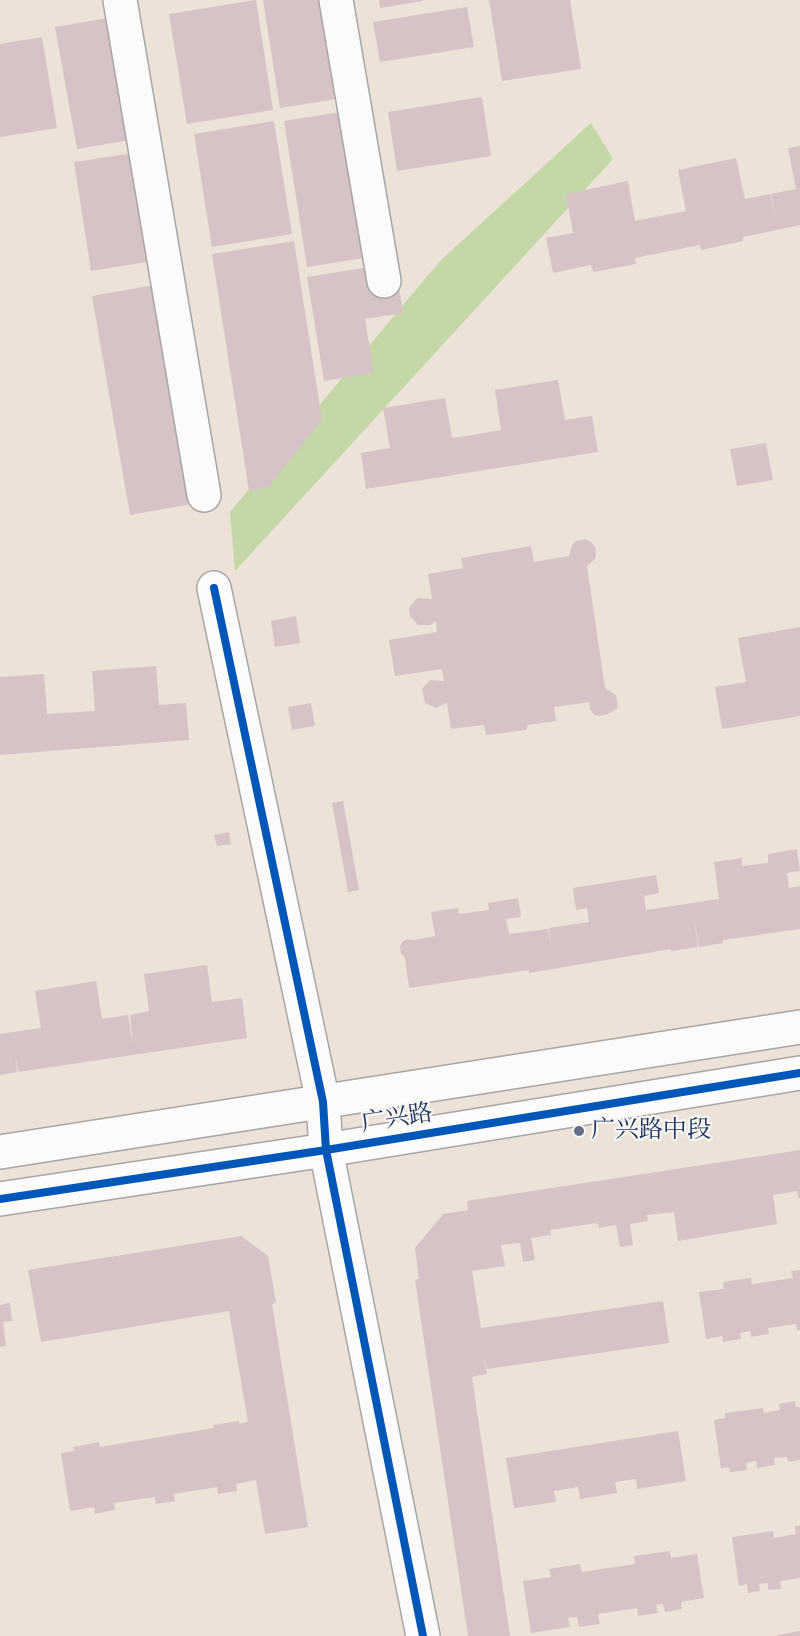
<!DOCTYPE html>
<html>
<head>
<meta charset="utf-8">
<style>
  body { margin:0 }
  canvas { display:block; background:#ece2d7 }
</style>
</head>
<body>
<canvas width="800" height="1636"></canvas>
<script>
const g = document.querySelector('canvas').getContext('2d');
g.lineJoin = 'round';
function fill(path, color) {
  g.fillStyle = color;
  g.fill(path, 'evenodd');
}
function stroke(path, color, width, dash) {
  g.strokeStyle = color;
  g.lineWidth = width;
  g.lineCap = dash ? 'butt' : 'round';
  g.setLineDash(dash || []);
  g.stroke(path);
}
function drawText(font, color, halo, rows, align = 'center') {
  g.font = font + ' "Old Standard TT","Noto Serif SC",serif';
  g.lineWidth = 4.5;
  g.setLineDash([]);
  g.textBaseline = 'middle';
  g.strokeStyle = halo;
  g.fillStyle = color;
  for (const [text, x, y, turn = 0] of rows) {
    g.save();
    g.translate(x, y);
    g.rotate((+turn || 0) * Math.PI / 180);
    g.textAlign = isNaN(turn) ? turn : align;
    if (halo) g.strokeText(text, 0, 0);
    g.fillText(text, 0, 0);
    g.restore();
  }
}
fill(new Path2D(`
  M591,123L613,159L235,571L230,512L440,261Z`), '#c3d8a6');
fill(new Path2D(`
  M256,0L273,110L187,124L169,14Z
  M263,0H347L362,95L280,108Z
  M379,0H423V1L380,8Z
  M489,0H570L581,69L502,81Z
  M467,7L474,47L380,62L373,22Z
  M138,13L159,135L77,149L55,27Z
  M42,37L57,128L0,137V44Z
  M482,97L491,156L397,171L388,112Z
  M366,108L389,254L307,267L284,121Z
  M274,121L292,234L212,247L194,134Z
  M800,146V225L743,237V241L701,250L700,245L635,258L636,264L593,272L591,265L553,273L546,238L573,233L566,194L628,181L635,221L686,211L678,170L736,158L745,199L770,194L777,222L771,194L796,189L788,148Z
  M154,150L171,258L91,271L74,162Z
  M294,241L322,420L268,488L249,491L212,254Z
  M395,263L403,313L365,319L374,373L324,381L307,277Z
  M177,281L214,500L130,515L92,296Z
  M558,380L565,420L592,416L598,452L366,489L361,453L390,448L383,408L445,398L452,438L478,434L501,430L495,390Z
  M766,443L773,480L737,486L730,449Z
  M585,539L590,541L595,547L596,555L595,559L587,566L605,688L616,695L618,708L608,714L599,716L594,715L590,709L589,702L554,707L556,721L528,725L526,730L486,735L484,725L451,729L447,703L436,708L425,703L422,689L430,680L444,681L442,669L395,676L389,640L437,632L436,621L430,625H418L410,616L409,608L417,598L432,599L428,574L463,568L461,558L531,546L534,562L569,556L572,545L576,541Z
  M296,616L300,643L275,647L271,621Z
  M800,627V716L722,729L715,687L746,682L738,638Z
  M156,666L159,705L186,703L189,740L0,755V677L44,674L47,714L95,711L92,671Z
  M311,703L315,726L292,730L288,707Z
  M343,801L359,890L348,892L332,803Z
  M229,832L231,844L217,846L214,835Z
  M797,849L800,871L787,873L789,888L800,886V929L723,940V943L699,947L693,911L698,947L671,951V949L529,973V970L409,988L405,958L401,953L400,946L403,941L408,939L414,940L435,936L431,912L458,908L459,914L489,910L488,903L518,898L521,915L520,917L506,919L509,934L548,929L551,946L549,928L589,922L587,908L576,910L573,888L656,875L659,893L644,896L646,910L719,899L714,862L742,858V866L768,863V854Z
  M207,965L212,1002L242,998L247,1038L18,1072L15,1053L17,1072L0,1075V1034L41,1028L35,991L96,981L102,1019L128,1015L133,1046L130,1015L149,1011L144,974Z
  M800,1150V1198H798L797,1191L773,1195L777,1224L678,1241L674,1212L647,1215L648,1221L630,1224L633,1245L620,1247L616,1225L599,1228L598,1224L596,1223L550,1230L551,1235L531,1238L535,1260L523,1262L520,1243L501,1245L505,1266L472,1271L481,1328L663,1301L669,1343L487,1369L484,1356L487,1374L472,1377L510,1636H468L415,1280L419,1279L415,1248L443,1214L468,1210L467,1201Z
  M241,1236L268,1256L276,1303L272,1304L308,1527L265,1534L256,1480L236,1484L237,1491L218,1494L217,1487L174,1494L175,1501L156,1504L155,1497L114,1503L115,1510L95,1514L94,1507L70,1511L61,1453L74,1451L73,1447L99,1442L100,1447L214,1428L213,1425L239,1421V1424L248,1422L229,1311L41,1342L28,1270Z
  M800,1270V1330H797L796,1324L768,1328L769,1334L751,1337L750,1331L740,1333L741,1339L723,1342L722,1336L706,1339L699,1292L724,1289L723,1282L751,1278L752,1284L793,1278L791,1271Z
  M10,1303L12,1321L3,1322L6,1346L0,1347V1305Z
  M795,1401L796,1407H800V1460L788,1462L787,1457L774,1458L775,1465L757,1468L756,1461L746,1463L747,1470L730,1472L729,1467L721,1468L714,1420L725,1418V1413L763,1408L764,1413L780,1410L779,1404Z
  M678,1431L686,1481L637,1489L636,1479L615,1482L617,1493L580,1499L578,1487L554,1491L556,1502L514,1508L506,1458Z
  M795,1526H800V1578L780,1581L781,1589L768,1590V1583L759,1584L760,1591L748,1593L747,1584L739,1586L732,1537L773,1531L774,1538L796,1534Z
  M670,1551L671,1558L697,1554L704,1598L681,1602L682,1609L665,1612L663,1604L656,1605L658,1613L638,1616L637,1608L598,1614L600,1624L579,1627L577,1617L568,1618L570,1627L531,1633L523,1581L551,1577L549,1569L580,1564L582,1572L635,1564L634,1556Z
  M800,1631V1636H777V1635Z`), '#d5c3c6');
const minor = new Path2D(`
  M120,0L204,495
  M336,0L384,281
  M214,588L323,1102L326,1150L423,1636
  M0,1152L800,1027
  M0,1199L326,1150L800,1073`);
stroke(minor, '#a8a5a4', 36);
stroke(minor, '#fcfbf9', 33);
stroke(new Path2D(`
  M214,588L323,1102L326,1150L423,1636
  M0,1199L326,1150L800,1073`), '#0057b8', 8);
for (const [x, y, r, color] of [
  [579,1131,6,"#646e88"]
]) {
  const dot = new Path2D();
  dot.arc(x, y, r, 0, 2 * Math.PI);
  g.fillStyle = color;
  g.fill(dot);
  stroke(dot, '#f6f6f2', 2);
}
drawText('24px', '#1b2f5e', '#f6f6f2', [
  ["广兴路",397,1119,-9]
]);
drawText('24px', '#1b2f5e', '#f6f6f2', [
  ["广兴路中段",591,1131]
], 'left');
</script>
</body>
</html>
